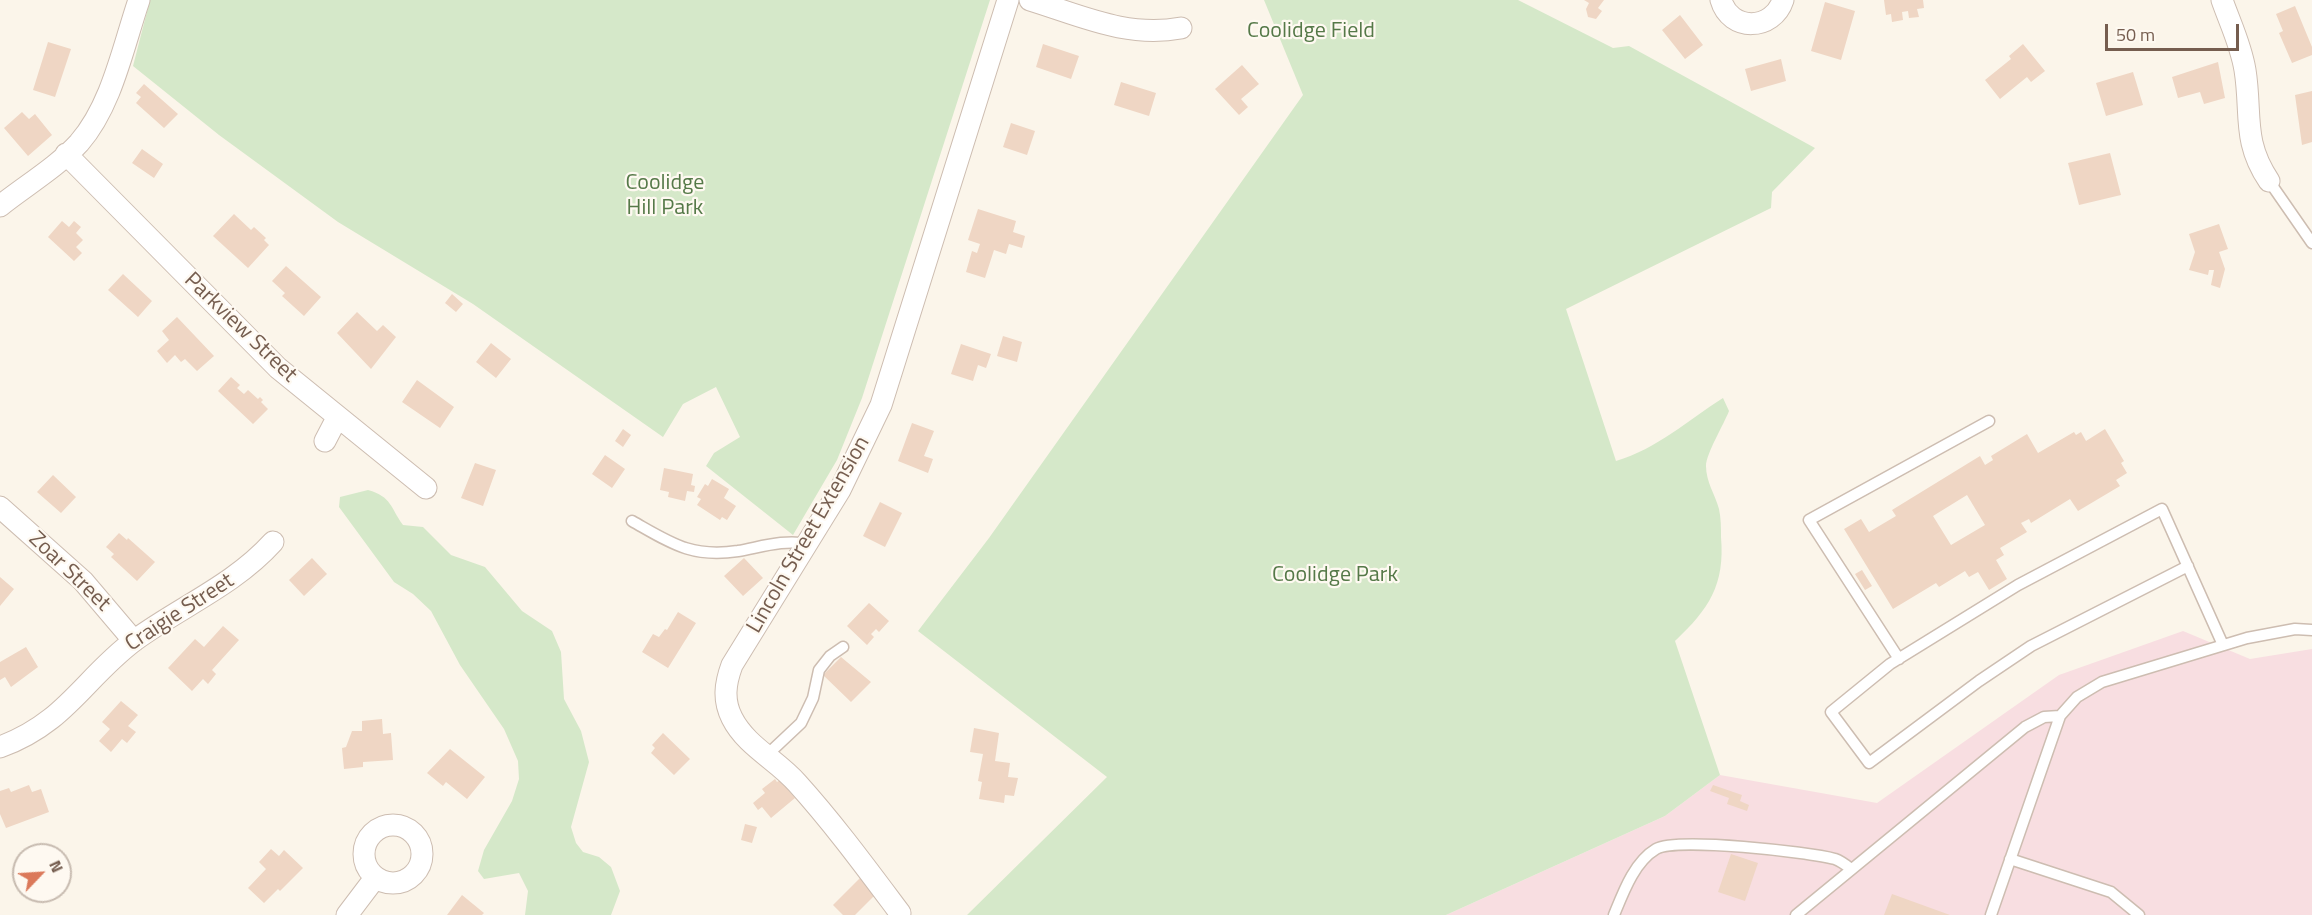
<!DOCTYPE html>
<html>
<head>
<meta charset="utf-8">
<style>
  body { margin:0 }
  #map { position:relative; width:2312px; height:915px; overflow:hidden; background:#fbf5ea; font-family:"Titillium Web",sans-serif }
  canvas { display:block }
  .north { position:absolute; left:12px; top:843px; width:60px; height:60px; box-sizing:border-box; background:#fef9f1; border:2px solid #c7bbb0; border-radius:50%; rotate:65deg; font-size:16px; font-weight:700; line-height:24px; text-align:center; color:#755d4f }
  .north::after { content:''; display:block; margin:auto; width:21px; height:27px; background:#db795a; clip-path:polygon(50% 0,100% 100%,50% 72%,0 100%) }
  .scale { position:absolute; left:2105px; top:24px; width:134px; height:27px; box-sizing:border-box; border:3px solid #755d4f; border-top:0; padding-left:8px; font-size:18px; line-height:21px; white-space:nowrap; color:#755d4f; -webkit-text-stroke:4px #fef9f1; paint-order:stroke }
</style>
</head>
<body>
<div id="map">
<canvas width="2312" height="915"></canvas>
<div class="north">N</div>
<div class="scale">50 m</div>
</div>
<script>
const g = document.querySelector('canvas').getContext('2d');
g.lineJoin = 'round';
function fill(path, color) {
  g.fillStyle = color;
  g.fill(path, 'evenodd');
}
function stroke(path, color, width, dash) {
  g.strokeStyle = color;
  g.lineWidth = width;
  g.lineCap = dash ? 'butt' : 'round';
  g.setLineDash(dash || []);
  g.stroke(path);
}
function drawText(font, color, halo, rows, align = 'center') {
  g.font = font + ' "Titillium Web",sans-serif';
  g.lineWidth = 4.5;
  g.setLineDash([]);
  g.textBaseline = 'middle';
  g.strokeStyle = halo;
  g.fillStyle = color;
  for (const [text, x, y, turn = 0] of rows) {
    g.save();
    g.translate(x, y);
    g.rotate((+turn || 0) * Math.PI / 180);
    g.textAlign = isNaN(turn) ? turn : align;
    if (halo) g.strokeText(text, 0, 0);
    g.fillText(text, 0, 0);
    g.restore();
  }
}
fill(new Path2D(`
  M2183,631L2250,659L2312,649V915H1446L1665,816L1720,775L1877,803L2059,675Z`), '#f8dee1');
fill(new Path2D(`
  M150,0H990L862,398L837,460L793,535L706,466L714,453L740,437L716,387L683,404L663,437L473,304L338,222L219,135L133,66Z
  M1264,0H1518L1613,48L1629,46L1815,148L1772,192L1771,208L1566,309L1616,461C1657,449 1688,420 1723,398L1729,411C1724,424 1706,454 1706,466C1706,482 1715,494 1719,509C1721,518 1721,528 1721,537C1725,585 1709,609 1675,641L1720,775L1665,816L1446,915H967L1107,777L918,631L989,538L1303,95Z
  M368,490C392,497 390,507 403,525L423,527L451,555L485,567L522,611L552,631L561,652L564,699L581,731L589,762L571,827L576,843L583,852L599,857L611,867L620,891L611,915H525L528,891L519,873L484,879L478,871L484,850L512,801L519,779L518,761L504,729L460,665L431,611L413,594L394,582L339,507L340,497Z`), '#d5e8c9');
fill(new Path2D(`
  M1584,0H1604L1598,8L1602,11L1596,19L1588,17L1586,9L1589,3Z
  M1884,0H1923L1924,8L1917,9L1919,17L1909,18L1908,11L1902,12L1903,20L1892,22L1891,14L1886,15Z
  M1825,2L1855,11L1841,60L1811,51Z
  M2295,6L2312,47V55L2292,63L2279,33L2283,31L2276,14Z
  M1680,15L1703,45L1685,59L1662,30Z
  M48,42L71,49L55,97L33,90Z
  M1043,44L1079,56L1071,79L1036,67Z
  M2023,44L2045,71L2031,82L2027,77L2000,99L1985,80L2011,59L2009,56Z
  M1781,59L1786,81L1751,91L1745,69Z
  M2218,62L2225,98L2204,104L2200,92L2178,98L2172,77Z
  M1242,65L1259,84L1241,99L1248,107L1239,115L1215,89Z
  M2133,72L2143,105L2106,116L2096,83Z
  M1121,82L1156,93L1149,116L1114,105Z
  M144,84L178,114L164,128L136,103L141,97L136,93Z
  M2312,91V142L2302,145L2295,95Z
  M22,112L29,119L35,114L52,135L28,156L4,128Z
  M1011,123L1035,131L1027,155L1003,147Z
  M142,149L163,164L154,178L132,163Z
  M2110,153L2121,195L2079,205L2068,163Z
  M978,209L1016,221L1013,232L1025,236L1022,248L1009,244L1006,254L994,250L985,278L966,272L972,251L977,253L980,244L968,240Z
  M234,214L251,230L254,227L266,238L264,240L269,245L248,268L213,236Z
  M62,221L69,227L74,221L81,227L76,233L83,240L76,247L82,253L74,261L48,237Z
  M2219,224L2228,249L2219,252L2225,269L2220,288L2211,285L2214,270H2209L2208,275L2189,270L2195,252L2189,234Z
  M286,266L321,297L304,316L282,296L285,293L272,281Z
  M123,274L152,301L138,317L108,290Z
  M452,294L463,304L456,312L445,303Z
  M357,312L377,331L383,325L396,337L371,369L337,333Z
  M177,317L214,356L197,371L185,359L181,362L175,355L167,363L157,351L169,340L162,331Z
  M1003,336L1022,342L1017,362L997,356Z
  M491,343L511,359L496,378L476,362Z
  M961,344L991,354L986,368L978,365L973,381L951,374Z
  M231,377L240,385L237,388L244,394L248,390L258,399L260,397L263,400L261,402L268,409L253,424L218,391Z
  M417,380L454,407L440,428L402,402Z
  M912,423L934,431L924,456L933,459L928,473L898,461Z
  M623,429L631,435L623,447L615,441Z
  M2105,429L2124,461L2121,463L2127,473L2116,480L2120,486L2078,511L2070,499L2031,523L2029,519L2021,523L2027,532L2000,548L2004,555L1996,560L2007,579L1989,590L1978,572L1969,577L1965,571L1939,587L1936,583L1893,609L1844,529L1861,519L1869,532L1896,516L1892,510L1980,456L1985,465L1993,460L1991,456L2027,434L2038,453L2074,432L2076,435L2081,432L2086,441ZM1967,495L1985,525L1951,545L1933,516Z
  M605,455L625,469L612,488L592,474Z
  M475,463L496,470L483,506L461,498Z
  M664,468L693,474L691,485L695,486L694,492L687,491L685,501L668,497L669,492L660,490Z
  M53,475L76,497L61,513L37,492Z
  M712,479L729,489L724,498L736,506L727,520L722,517L720,520L697,505L701,499L697,497L705,484L708,486Z
  M880,502L902,513L885,547L863,536Z
  M119,533L127,540L128,538L155,562L137,581L111,557L114,554L106,547Z
  M312,558L327,574L304,596L289,580Z
  M744,558L763,578L743,596L724,576Z
  M1862,570L1872,586L1865,590L1855,574Z
  M0,577L14,589L0,606Z
  M869,603L889,621L879,632L876,629L871,634L874,637L867,645L847,626Z
  M678,612L696,623L668,668L642,652L653,634L659,637L665,629L667,630Z
  M223,626L239,640L212,670L216,674L208,684L203,679L192,691L168,668L195,639L204,647Z
  M26,647L38,667L11,687L5,677L0,680V662Z
  M841,657L871,682L851,702L823,675Z
  M121,701L138,715L128,726L136,732L127,743L122,739L111,752L99,741L110,729L102,722Z
  M382,719L383,734L391,733L393,760L363,762V767L344,769L342,748L346,747L352,731H362V721Z
  M974,728L999,733L995,761L1010,763L1008,777L1018,778L1014,796L1005,795L1004,803L979,799L982,782L978,781L983,754L970,752Z
  M663,733L690,759L674,775L651,753L655,748L652,745Z
  M450,749L485,777L467,799L446,782L443,786L427,773Z
  M775,779L777,782L780,780L795,798L771,818L762,807L758,810L753,803L765,793L762,789Z
  M29,785L32,792L41,789L49,812L6,828L0,814V791L9,788L11,792Z
  M1713,785L1742,795L1740,801L1749,805L1747,811L1727,804L1729,798L1710,791Z
  M745,824L757,827L752,843L741,840Z
  M271,849L279,856L284,850L303,868L280,891L278,889L264,903L248,888L266,869L259,862Z
  M1731,854L1758,863L1745,901L1718,892Z
  M862,876L878,892L855,915H843L833,905Z
  M1892,894L1950,915H1884Z
  M462,895L484,913L482,915H447Z`), '#efd6c4');
const service = new Path2D(`
  M2269,181L2312,243
  M632,521C671,543 691,558 738,551C761,547 784,539 808,544
  M2188,566L2031,646L1979,681L1869,763L1831,712L1890,664L2018,585L2162,509L2223,645
  M1899,659L1809,520L1989,421
  M767,755L801,723L813,698L819,670L830,656L843,647
  M2010,859L2111,892L2139,915
  M1614,915C1623,893 1634,862 1656,849C1677,837 1808,852 1835,859C1841,861 1846,865 1851,869
  M1796,915L2025,727L2044,717L2060,716
  M1991,915L2060,716L2077,697L2102,682L2247,638L2295,629L2312,630`);
const minor = new Path2D(`
  M1030,0C1082,16 1127,38 1181,28
  M1721,0C1730,32 1773,31 1783,0
  M2222,0C2230,23 2241,45 2245,70C2252,114 2242,141 2269,181
  M66,154L278,368L426,488
  M0,206C25,186 57,167 79,143C112,105 123,47 139,0
  M325,441L337,418
  M0,507L83,581L134,641
  M0,747C66,723 84,678 135,640C182,606 234,585 273,542
  M364 854a29 29 0 1 1 58 0a29 29 0 1 1-58 0Z
  M900,913C867,869 834,824 797,783C777,760 746,746 732,718C723,700 725,684 732,665L840,490L881,405L1008,0
  M347,915L375,878`);
stroke(service, '#cdbdb1', 13);
stroke(minor, '#cdbdb1', 23);
stroke(service, '#fff', 10);
stroke(minor, '#fff', 21);
drawText('22px', '#557948', '#fef9f1', [
  ["Coolidge Field",1311,32],
  ["Coolidge",665,184],
  ["Hill Park",665,209],
  ["Coolidge Park",1335,576]
]);
drawText('22px', '#755d4f', '#fef9f1', [
  ["Parkview Street",240,328,44],
  ["Lincoln Street Extension",809,535,-60],
  ["Zoar Street",69,572,44],
  ["Craigie Street",180,613,-33]
]);
</script>
</body>
</html>
